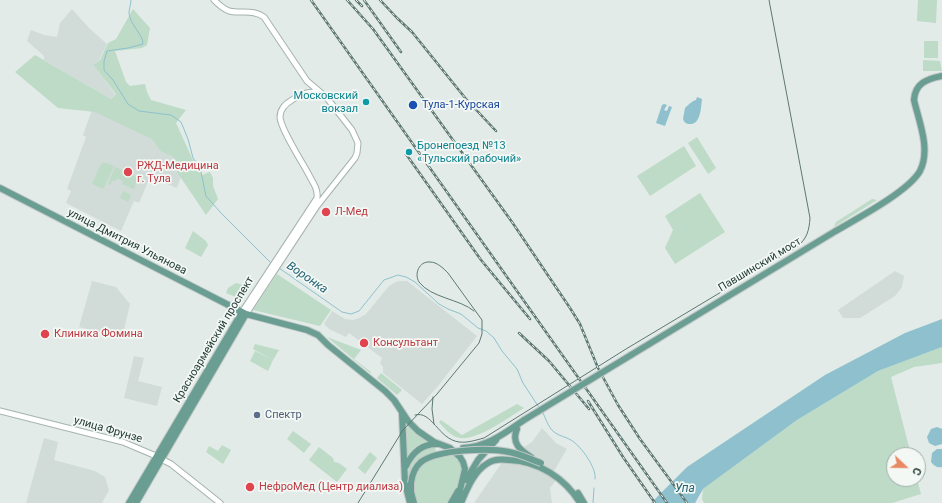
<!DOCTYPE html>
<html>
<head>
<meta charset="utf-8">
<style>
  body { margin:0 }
  #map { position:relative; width:942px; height:503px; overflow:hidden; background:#e2ebe8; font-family:Roboto,sans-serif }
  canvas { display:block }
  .north { position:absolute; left:886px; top:447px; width:40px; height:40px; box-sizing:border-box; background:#f3f8f5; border:1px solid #a0aca9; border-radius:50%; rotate:112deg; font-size:11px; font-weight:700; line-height:16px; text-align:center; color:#233b36 }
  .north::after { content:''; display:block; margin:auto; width:14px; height:18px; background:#e88963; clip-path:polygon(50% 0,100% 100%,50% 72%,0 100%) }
</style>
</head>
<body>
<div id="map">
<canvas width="942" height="503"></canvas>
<div class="north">С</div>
</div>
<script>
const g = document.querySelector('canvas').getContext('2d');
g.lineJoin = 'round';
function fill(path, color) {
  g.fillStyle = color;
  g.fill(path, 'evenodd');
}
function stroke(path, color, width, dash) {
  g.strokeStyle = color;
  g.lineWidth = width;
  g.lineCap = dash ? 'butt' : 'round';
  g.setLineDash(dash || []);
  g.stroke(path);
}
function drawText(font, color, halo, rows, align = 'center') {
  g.font = font + ' Roboto,sans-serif';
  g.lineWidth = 3.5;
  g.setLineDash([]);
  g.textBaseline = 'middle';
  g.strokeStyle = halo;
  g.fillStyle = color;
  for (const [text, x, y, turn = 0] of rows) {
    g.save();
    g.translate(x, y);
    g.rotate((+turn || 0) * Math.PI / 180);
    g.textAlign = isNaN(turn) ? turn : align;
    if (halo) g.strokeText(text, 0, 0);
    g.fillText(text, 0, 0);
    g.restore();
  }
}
fill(new Path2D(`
  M72,9L89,28L107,44L99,60L93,65L115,94L111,99L44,60V56L27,41L31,30L44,35L57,37L60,23Z
  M92,110L178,148L184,168L177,188L150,177L139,203L134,201L121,231L66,203L71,191L67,189L86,137L83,135Z
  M895,271L904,276L902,287L895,296L860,318H843L838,310Z
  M92,281L116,287L130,304L122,338L79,327Z
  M398,281H407L477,336L438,386L422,404L383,373V367L380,363L382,358L349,333L346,337L329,329L324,324L332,311L345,319L353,320L359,318L366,314L389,286Z
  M134,356L144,358L138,381L162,387L157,406L124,398Z
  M542,428L556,443L567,449L554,471L556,480L550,488L552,503H474L503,461L532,442Z
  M44,438L58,442L54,460L95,471L105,477L109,490L102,503H26Z`), '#d1dbd7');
fill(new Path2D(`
  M918,0H937L936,23L917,21Z
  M133,9L150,28L147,45L142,48L115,51L126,82L130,86L145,84L147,92L151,100L186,110L176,123L192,158L202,175L210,172L213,178V186L218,199L206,215L177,172L175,159L172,156L161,151L152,139L95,112L58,108L15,72L35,55L111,99L116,94L93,65L100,60L108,43L116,39Z
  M924,41H938V58H924Z
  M923,60L940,61L942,71H923Z
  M697,137L716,168L708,174L688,143Z
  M684,146L696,166L650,196L637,176Z
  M103,163H106L114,166L103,189L92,184L100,166Z
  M115,167L134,175L137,179L134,189L128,202L120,198L123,191L131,195L134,189L122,184L123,181L117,178L116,181L113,180L110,185L108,184Z
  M700,193L725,232L675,264L665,248L673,230L665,216Z
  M872,199L877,200L834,227L836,222Z
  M193,231L206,241L208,245L201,257L185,248Z
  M277,274L331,310L320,326L253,310Z
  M236,283L251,287L243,300L226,293L228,288Z
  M327,337L361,350L354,359L371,372L370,373Z
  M255,344L279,350L273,360L253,349Z
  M942,347V363L914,367L891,377L911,455H894V479H917L921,494L892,503H704L702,499L703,489L797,420L878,371Z
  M255,351L273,360L268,371L250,361Z
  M381,373L402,390L397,395L377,378Z
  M517,404L524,408C509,417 474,444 456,437C449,434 444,428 439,422L441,420L462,435Z
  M408,425L427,441C418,444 412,448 407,456L406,428Z
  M293,431L311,444L304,453L287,439Z
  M222,445L231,450L223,464L206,452L209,446L218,451Z
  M319,447L333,458L334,462L339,463L347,469L337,482L309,460Z
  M435,447L436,452C420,457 411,465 408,482L407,481C407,464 416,448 435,447Z
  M370,452L377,458L365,474L358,468Z
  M456,455C470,473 457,486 449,503H418C411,489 412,469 427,460C435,456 447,456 456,455Z`), '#bddbc6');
fill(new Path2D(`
  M697,97L702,99C701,106 701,125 690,124C686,124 684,122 683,119L685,108C688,105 692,101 696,100Z
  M664,104L667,105L664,110L667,111L669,106L672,107L665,126L656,123L662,105Z
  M942,319V347L878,371L797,420L703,489L695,503H651L687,467L825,375L905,333Z
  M937,427L942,429V444L935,446L929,443L927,437L931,429Z
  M937,449H942V467C937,468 934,466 931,462L932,453Z`), '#8ec1cd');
stroke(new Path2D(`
  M131,0C131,4 129,9 129,13C130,25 143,34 143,44L128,48L107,51L104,61V70L113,80L128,104L139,111L171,115L181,122L188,139L193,158L200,167L206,196L221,213L271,263
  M279,268L342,312L351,314L359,311L384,280L398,275L406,277L415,282L439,304L448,309L461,314L478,328L486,331L494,338L502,351L517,369L523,383L540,409
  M543,413C546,419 548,427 554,432C559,436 566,437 571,440C581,446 597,468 595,479
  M593,503L594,488`), '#8ec1cd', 1);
const minor = new Path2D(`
  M214,0C218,4 224,9 229,11C242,14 253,9 264,17L307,81L327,98L352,130L358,143L357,153L355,158L317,206L246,314
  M242,312L317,198C318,190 314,184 310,177C304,165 280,128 280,117C280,109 285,104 292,100C302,93 309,91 321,93
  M0,411L123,442L156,456
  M161,459L171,464L220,503`);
const major = new Path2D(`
  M0,188L246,314L307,330L318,335L328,345L385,391L394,400L408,421L418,431L434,442L450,448L460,457L463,462L465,469L457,503
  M631,355C698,314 766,273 834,232C856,219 908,192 920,171C931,149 919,122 914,100C915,83 927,79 942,76
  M402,413L405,483L410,503
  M517,429C511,443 520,450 531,457
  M463,448C487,447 505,433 524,420
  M406,466C412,453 422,444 437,444
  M466,480L478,460L496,440
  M411,483V492L414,503
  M578,493L584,503
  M129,503L242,312
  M136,503L246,314
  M451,503L458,491
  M461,503C467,489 474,471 488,463C494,459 502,459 509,460C538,461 565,478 580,503`);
stroke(minor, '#a5b3af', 7);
stroke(major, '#c1c8c7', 8);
stroke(minor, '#fff', 5);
stroke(major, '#6a9e92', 6);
stroke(new Path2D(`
  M433,397L432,409L434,424
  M415,415C432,410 438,439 459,442C468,443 476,440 484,438L626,349L798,246C807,238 809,231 810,218L769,0
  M358,503L403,430L437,394L479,343L482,334V320L448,273C443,268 437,262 430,262C419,261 414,274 419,282C431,298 460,299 474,311`), '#5e7771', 1);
const rail = new Path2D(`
  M311,0L667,503
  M347,0L373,29L512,222L570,308L580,324L598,368L618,405L640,439L687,503
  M356,0L362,6
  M364,0L401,52
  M380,0L397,18L412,32L466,99L496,131
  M406,154L481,260L530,319
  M519,333L549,361L589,409
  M588,401L623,457L655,503`);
stroke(rail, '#5e7771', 2.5);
stroke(rail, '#f3f8f5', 1, [3]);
const majorBridge = new Path2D(`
  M524,420L631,355
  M411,483C412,475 415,467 421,462C438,449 489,448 509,452C520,454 530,459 541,463`);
stroke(majorBridge, '#c1c8c7', 8, []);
stroke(majorBridge, '#6a9e92', 6);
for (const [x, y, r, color] of [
  [366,102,4,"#0f9aa8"],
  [413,105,5,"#1a4fb4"],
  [409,152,4,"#0f9aa8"],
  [128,172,5,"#e0444e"],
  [326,212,5,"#e0444e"],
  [45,334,5,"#e0444e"],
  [364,343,5,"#e0444e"],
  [257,415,4,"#5c6f8a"],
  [250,487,5,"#e0444e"]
]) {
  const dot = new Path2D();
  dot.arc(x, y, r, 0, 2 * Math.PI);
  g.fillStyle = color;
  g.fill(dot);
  stroke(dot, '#f3f8f5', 1.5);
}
drawText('11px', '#0d838f', '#f3f8f5', [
  ["Московский",358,96],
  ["вокзал",358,109],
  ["Бронепоезд №13",417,146,"left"],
  ["«Тульский рабочий»",417,159,"left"]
], 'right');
drawText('11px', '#164399', '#f3f8f5', [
  ["Тула-1-Курская",422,105]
], 'left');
drawText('11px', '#be3a42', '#f3f8f5', [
  ["РЖД-Медицина",137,166],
  ["г. Тула",137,179],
  ["Л-Мед",335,212],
  ["Клиника Фомина",54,334],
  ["Консультант",373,343],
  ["НефроМед (Центр диализа)",259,487]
], 'left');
drawText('11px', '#233b36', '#f3f8f5', [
  ["улица Дмитрия Ульянова",127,242,27],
  ["Павшинский мост",760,265,-31],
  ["Красноармейский проспект",214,340,-59],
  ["улица Фрунзе",108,430,16]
]);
drawText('11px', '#4e5e75', '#f3f8f5', [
  ["Спектр",265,415]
], 'left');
drawText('italic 12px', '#226273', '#f3f8f5', [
  ["Воронка",307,278,34],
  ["Упа",685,489]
]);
</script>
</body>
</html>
